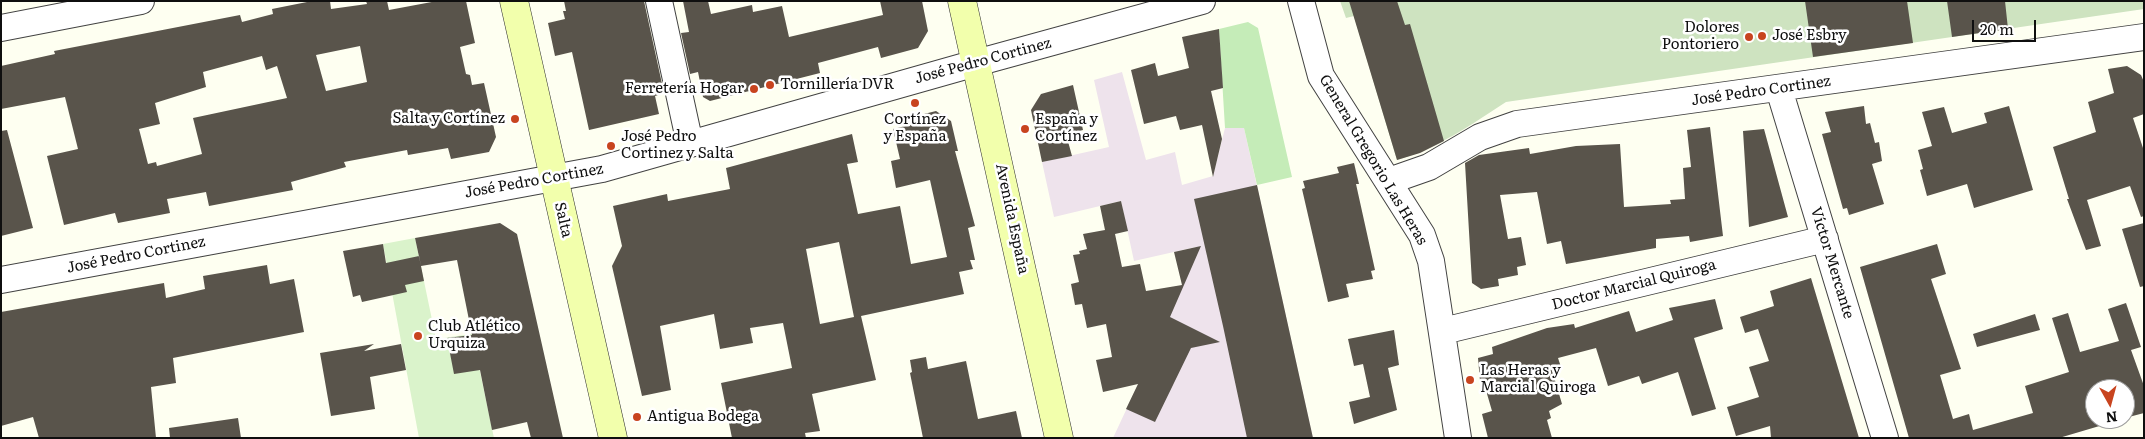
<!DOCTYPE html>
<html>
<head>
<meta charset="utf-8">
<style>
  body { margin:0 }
  #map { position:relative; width:2145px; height:439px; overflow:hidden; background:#fefff1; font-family:Literata,serif }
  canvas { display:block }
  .frame { position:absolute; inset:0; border:2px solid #0f0f0f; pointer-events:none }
  .north { position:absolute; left:2085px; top:379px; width:50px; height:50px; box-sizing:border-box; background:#fff; border:1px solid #9f9f9f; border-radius:50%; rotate:173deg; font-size:14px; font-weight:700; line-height:20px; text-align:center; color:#0f0f0f }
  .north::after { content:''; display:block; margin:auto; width:18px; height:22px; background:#c8441f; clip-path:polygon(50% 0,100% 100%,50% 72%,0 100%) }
  .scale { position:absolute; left:1972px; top:20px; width:64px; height:22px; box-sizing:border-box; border:2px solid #0f0f0f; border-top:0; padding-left:6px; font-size:15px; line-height:18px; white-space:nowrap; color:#0f0f0f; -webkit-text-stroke:4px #fff; paint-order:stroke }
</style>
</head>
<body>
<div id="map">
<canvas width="2145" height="439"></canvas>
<div class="frame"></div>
<div class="north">N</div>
<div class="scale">20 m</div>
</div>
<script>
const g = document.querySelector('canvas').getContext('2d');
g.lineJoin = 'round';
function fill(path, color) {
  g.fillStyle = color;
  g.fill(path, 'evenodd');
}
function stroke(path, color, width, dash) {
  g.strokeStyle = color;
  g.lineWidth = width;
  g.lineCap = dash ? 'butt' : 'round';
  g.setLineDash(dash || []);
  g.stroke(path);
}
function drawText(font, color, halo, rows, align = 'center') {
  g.font = font + ' Literata,serif';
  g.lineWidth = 5;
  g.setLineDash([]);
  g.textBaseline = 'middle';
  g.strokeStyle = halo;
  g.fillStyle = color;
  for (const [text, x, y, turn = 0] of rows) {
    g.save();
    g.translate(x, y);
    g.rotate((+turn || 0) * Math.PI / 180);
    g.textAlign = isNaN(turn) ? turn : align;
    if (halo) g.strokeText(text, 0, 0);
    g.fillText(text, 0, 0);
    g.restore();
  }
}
fill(new Path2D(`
  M1122,72L1146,160L1175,152L1182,185L1213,176L1225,128H1244L1313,438H1113L1169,318L1196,247L1134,261L1121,201L1054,217L1042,162L1109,147L1094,80Z`), '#eee3ec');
fill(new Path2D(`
  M1248,22L1258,28L1292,177L1257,185L1244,128H1225L1219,29Z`), '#c5ecb8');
fill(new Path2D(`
  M1340,1H2144V9L1506,102C1471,125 1438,148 1397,160L1354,16L1346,18Z`), '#cee3c0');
fill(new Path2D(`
  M415,238L436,339L472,334L494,438H419L383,244Z`), '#daf3cb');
fill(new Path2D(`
  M312,1H330L331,9L367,4L366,1H387L389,10L437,1H466L475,43L460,47L466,74L470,75L472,85L484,83L496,137L489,152L451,159L448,148L408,155L407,150L344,162L346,167L291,182L293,190L209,206L206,192L167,199L170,213L118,223L115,213L64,225L47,156L78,149L65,97L1,109V66L55,54L54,51L240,15L242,22L273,14L272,9ZM360,46L367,82L326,91L316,55ZM262,56L266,70L277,66L287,98L193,118L202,154L157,166L156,162L148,164L139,129L160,124L155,103L206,87L203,72Z
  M564,1H644L664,93L655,96L659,114L589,130L572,52L555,56L548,23L565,19L563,11H566Z
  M683,1H708L711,14L752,5L753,12L782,6L789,37L883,15L880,1H922L928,31L918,48L881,58L878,47L818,63L820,73L710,101L703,97L698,72L690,74L681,33L689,32Z
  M1349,1H1397L1405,25L1410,24L1444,141L1420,153L1397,160Z
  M1805,1H1907L1913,43L1813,57Z
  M1947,1H2005L2008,29L1952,37Z
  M1219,29L1223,88L1211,91L1222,139L1213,177L1202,125L1180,130L1176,116L1144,124L1131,70L1155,63L1158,76L1189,68L1182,37Z
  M2127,66L2141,75L2144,82V114L2133,118L2144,151V216L2141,217L2130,186L2087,200L2101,246L2086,250L2067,199H2069L2053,147L2096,132L2088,102L2114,93L2108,69Z
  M1073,85L1083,130L1066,134L1072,156L1042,162L1031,110L1041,94Z
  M1864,106L1866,124L1870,123L1875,143L1879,142L1882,161L1872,164L1884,204L1849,215L1847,208L1843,209L1822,134L1831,132L1825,112Z
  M2009,106L2033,190L1974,208L1967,184L1927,196L1920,170L1923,169L1918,150L1932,146L1922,112L1944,107L1952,133L1987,123L1984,113Z
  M936,111L951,121L958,151H955L975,226L968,228L975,260H970L973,269L959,272L964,294L861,316L876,380L812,394L820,431L805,433L806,438H732L721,383L792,368L783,323L750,328L753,343L720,349L714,314L660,326L671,390L642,396L612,266L622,246L613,206L667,194L668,201L730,189L726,168L852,134L858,162L847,164L858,214L900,206L911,264L947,257L930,180L896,188L891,161L900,159L893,129L918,123L916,116ZM839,242L854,317L820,324L806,249Z
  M1710,127L1723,236L1690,242L1689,236L1656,239V248L1566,264L1561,241L1547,244L1537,192L1500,195L1508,239L1521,237L1526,265L1517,267L1518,275L1498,279L1499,286L1481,289L1472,283L1465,163L1479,155L1529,148L1530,154L1576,146L1620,144L1624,207L1671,204L1670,200L1685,199L1683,168L1691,167L1687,130Z
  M1764,129L1788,217L1749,227L1743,131Z
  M7,130L33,228L1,236V131Z
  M1354,163L1359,184H1356L1375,270L1371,271L1373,279L1346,284L1349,297L1328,302L1302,189L1305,188L1303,181L1339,173L1337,167Z
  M1257,185L1313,438H1247L1223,326L1194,199Z
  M1121,201L1128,231L1115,234L1122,267L1140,264L1146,291L1182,285L1174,252L1201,246L1170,317L1220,342L1191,348L1155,422L1126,409L1138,384L1103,392L1096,360L1112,357L1106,324L1087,328L1082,304L1075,305L1071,284L1079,282L1073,255L1080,254L1079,251L1087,249L1083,234L1105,230L1100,206Z
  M500,223L517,234L563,438H531L527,422L492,430L480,370L454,374L447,338L472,335L457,260L421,266L415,238Z
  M2144,223V286L2140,287L2122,229Z
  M383,244L386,263L419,256L424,281L405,285L407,292L362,302L360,295L353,297L343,251Z
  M1937,244L1946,274L1931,279L1961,369L1940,375L1953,419L1969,414L1973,430L2033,413L2025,386L2069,372L2052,318L2068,313L2080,352L2119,341L2108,309L2126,303L2141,347L2131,350L2144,386V413L2125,418V389H2095V419H2123L2059,438H1909L1860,267Z
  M267,265L270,284L294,279L304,332L173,358L176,383L151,387L156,438H39L33,417L1,426V312L164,283L166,298L205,289L203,276Z
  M1811,278L1859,438H1771L1770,426L1736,436L1727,407L1759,397L1749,367L1769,361L1758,329L1745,333L1740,317L1774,306L1770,291Z
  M1715,299L1723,329L1694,338L1716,409L1692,416L1678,372L1642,384L1639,376L1608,386L1596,348L1558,358L1561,367L1552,370L1562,404L1549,411L1551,418L1547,420L1552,438H1488L1482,414L1492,411L1483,380L1480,381L1478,358L1493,354L1492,347L1547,328L1574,324L1575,328L1629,311L1636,332L1673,320L1669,308Z
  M2035,314L2040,330L1977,347L1973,334Z
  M1394,330L1399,365L1388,368L1397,410L1354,424L1349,402L1370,397L1363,364L1354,366L1348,339Z
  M374,344L364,351L401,344L406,370L370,377L375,409L331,416L320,353Z
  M926,357L928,369L966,361L978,419L1016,411L1022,438H923L910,373L912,372L910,360Z
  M238,418L241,438H170L169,428Z`), '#59544b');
const street = new Path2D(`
  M659,1L690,144
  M1301,1L1321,76L1422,235L1431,261L1458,438
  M1,28L141,1
  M1779,89L1885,438
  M1389,181L1429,167L1480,137L1517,124L2144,37
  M1,280L602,169L976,63L1202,1
  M1443,331L1825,239`);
const secondary = new Path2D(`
  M514,1L613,438
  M962,1L1059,438`);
stroke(street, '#424242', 28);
stroke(secondary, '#313131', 29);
stroke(street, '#fff', 26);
stroke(secondary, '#f2ffac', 28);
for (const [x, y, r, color] of [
  [1762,36,5,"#c8441f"],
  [1749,37,5,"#c8441f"],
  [770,85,5,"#c8441f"],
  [754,89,5,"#c8441f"],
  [915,103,5,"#c8441f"],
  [515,119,5,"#c8441f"],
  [1025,129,5,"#c8441f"],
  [611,146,5,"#c8441f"],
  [418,336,5,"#c8441f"],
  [1470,380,5,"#c8441f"],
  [637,417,5,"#c8441f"]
]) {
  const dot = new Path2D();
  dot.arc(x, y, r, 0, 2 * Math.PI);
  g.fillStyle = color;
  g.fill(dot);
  stroke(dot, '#fff', 2);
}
drawText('15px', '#0f0f0f', '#fff', [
  ["Dolores",1739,28,"right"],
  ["Pontoriero",1739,45,"right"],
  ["José Esbry",1772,36],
  ["Tornillería DVR",780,85],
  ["Ferretería Hogar",744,89,"right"],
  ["Salta y Cortínez",505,119,"right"],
  ["Cortínez",915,120,"center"],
  ["y España",915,137,"center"],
  ["España y",1035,120],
  ["Cortínez",1035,137],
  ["José Pedro",621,137],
  ["Cortinez y Salta",621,154],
  ["Club Atlético",428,327],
  ["Urquiza",428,344],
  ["Las Heras y",1480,371],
  ["Marcial Quiroga",1480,388],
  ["Antigua Bodega",647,417]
], 'left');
drawText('15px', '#0f0f0f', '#fff', [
  ["José Pedro Cortinez",983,61,-15],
  ["José Pedro Cortinez",1761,91,-8],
  ["General Gregorio Las Heras",1373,160,59],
  ["José Pedro Cortinez",534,181,-10],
  ["Avenida España",1012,219,78],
  ["Salta",563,220,77],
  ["José Pedro Cortinez",136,255,-11],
  ["Víctor Mercante",1832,263,73],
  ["Doctor Marcial Quiroga",1634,285,-14]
]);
</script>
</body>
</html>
